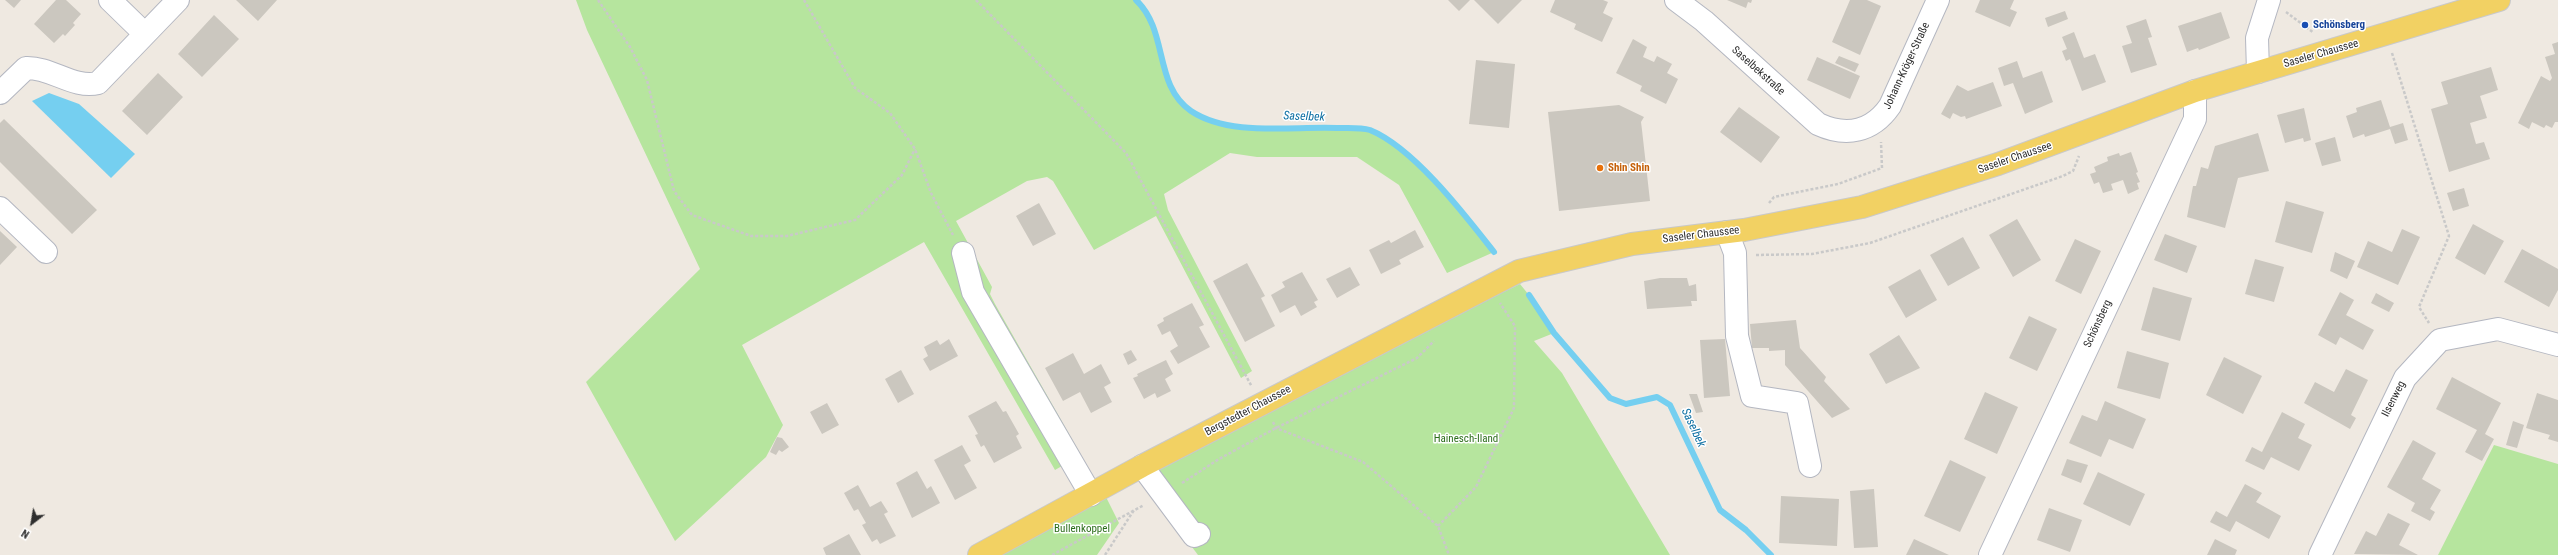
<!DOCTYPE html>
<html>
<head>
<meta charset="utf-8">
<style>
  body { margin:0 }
  #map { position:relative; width:2558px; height:555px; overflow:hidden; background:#efe9e1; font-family:"Roboto Condensed",sans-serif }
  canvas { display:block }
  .north { position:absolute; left:12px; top:503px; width:40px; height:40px; -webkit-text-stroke:3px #fff; paint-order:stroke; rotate:211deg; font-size:11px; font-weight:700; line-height:16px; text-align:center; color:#2e2e2e }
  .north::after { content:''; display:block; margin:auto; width:14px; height:18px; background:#2e2e2e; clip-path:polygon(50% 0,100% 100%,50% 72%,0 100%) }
</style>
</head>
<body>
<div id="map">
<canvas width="2558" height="555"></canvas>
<div class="north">N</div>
</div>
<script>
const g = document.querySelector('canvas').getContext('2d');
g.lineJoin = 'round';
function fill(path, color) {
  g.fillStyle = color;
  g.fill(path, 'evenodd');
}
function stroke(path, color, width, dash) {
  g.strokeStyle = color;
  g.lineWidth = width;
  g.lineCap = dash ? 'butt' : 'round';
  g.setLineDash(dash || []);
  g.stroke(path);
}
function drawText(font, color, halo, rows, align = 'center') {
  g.font = font + ' "Roboto Condensed",sans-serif';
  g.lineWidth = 3;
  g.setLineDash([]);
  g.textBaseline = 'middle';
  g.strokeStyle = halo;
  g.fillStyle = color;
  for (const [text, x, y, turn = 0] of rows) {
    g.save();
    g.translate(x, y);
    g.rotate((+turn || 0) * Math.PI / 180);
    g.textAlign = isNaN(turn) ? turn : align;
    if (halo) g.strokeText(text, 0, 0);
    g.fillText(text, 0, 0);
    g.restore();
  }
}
fill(new Path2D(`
  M576,0H1136C1169,31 1153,85 1191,111C1230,137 1292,126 1337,128C1347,128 1360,127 1370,130C1415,148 1463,215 1494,252L1447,273L1399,185L1357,157H1257L1230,153L1164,194L1168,210L1252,371L1241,378L1156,216L1094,250L1053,181L1047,177L1027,181L956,221L992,287L990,294L995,304L1081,455L1055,470L924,242L742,345L783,425L766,457L675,541L586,382L700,269L587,30Z
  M1520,284L1537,305L1554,333L1534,341L1562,373L1670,555H1198L1135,471Z
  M2494,445L2558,464V555H2438Z
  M1102,489L1119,523L1097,555H979Z`), '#b6e59e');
fill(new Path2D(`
  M49,93L79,104L135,154L111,178L32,101Z`), '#75cff0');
stroke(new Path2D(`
  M1136,0C1169,31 1153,85 1191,111C1230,137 1292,126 1337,128C1347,128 1360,127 1370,130C1414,148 1465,215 1494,252
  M1529,295L1554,333L1610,398L1626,404L1657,397L1670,405L1720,510L1746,530L1771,555`), '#75cff0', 6);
fill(new Path2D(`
  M5,0H21L14,8Z
  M56,0H66L81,14L73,23L75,25L65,36L63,34L54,43L34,24Z
  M236,0H277L258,21Z
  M1448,0H1470L1459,11Z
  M1474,0H1522L1498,24Z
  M1555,0H1603L1608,2L1603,13L1613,18L1602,42L1574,29L1576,24L1550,12Z
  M1727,0H1752L1751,3L1748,2L1746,8Z
  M1850,0H1867L1881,6L1860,55L1832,42Z
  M1980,0H2014L2010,9L2017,12L2010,27L1975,12Z
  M2065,11L2068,19L2048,27L2045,18Z
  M2221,12L2230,38L2199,50L2198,48L2187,52L2178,26Z
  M214,15L239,39L202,77L178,54Z
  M2146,19L2152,37L2148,38L2157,65L2131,73L2122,46L2132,43L2126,26Z
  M2074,32L2084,58L2095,54L2106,82L2082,91L2070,59L2066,61L2062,51L2067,49L2062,37Z
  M1633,39L1647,47L1643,57L1654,62L1657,56L1672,64L1667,73L1678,79L1666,104L1640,91L1642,86L1616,73Z
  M2558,42V122H2555L2552,128L2546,125L2544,128L2532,122L2529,129L2518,123L2541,76L2550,81L2552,78L2545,57L2555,54L2552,44Z
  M1839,56L1859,64L1855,72L1835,63Z
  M1817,57L1860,76L1850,99L1807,80Z
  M1476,60L1515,64L1509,128L1469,124Z
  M2017,61L2023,78L2042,71L2053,102L2025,114L2013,83L2004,86L1998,68Z
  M2491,67L2498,90L2480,96L2487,118L2470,123L2476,144L2484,142L2490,159L2449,172L2431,109L2448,104L2441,82Z
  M158,73L183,97L147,135L122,111Z
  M1993,82L2002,106L1966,119L1965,116L1961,117L1953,113L1950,119L1941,114L1957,85L1968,91Z
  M2381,100L2390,127L2403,123L2408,140L2395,144L2390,129L2365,137L2364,134L2353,138L2346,116L2357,112L2356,108Z
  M1619,105L1644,117L1641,122L1642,130L1650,201L1559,211L1548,112Z
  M1739,107L1780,137L1761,163L1720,132Z
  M2304,108L2311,140L2304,142L2303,138L2285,143L2277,115Z
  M4,119L97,210L72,234L0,162V123Z
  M2258,133L2269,171L2238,178L2225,228L2187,217L2193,186H2196L2201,167L2208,169L2215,146Z
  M2335,137L2341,161L2322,166L2315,143Z
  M2131,152L2138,172L2136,173L2140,182L2137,183L2139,189L2128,194L2123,180L2111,184L2113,190L2103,193L2099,182L2094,184L2090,174L2096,172L2094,167L2108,161L2107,157L2119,153L2120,156Z
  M2464,188L2469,206L2453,211L2447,193Z
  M2286,201L2324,212L2312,253L2275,242Z
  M1039,203L1056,234L1033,246L1016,216Z
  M2017,219L2041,260L2013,277L1989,235Z
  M2473,224L2504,241L2485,275L2455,258Z
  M2402,229L2420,237L2398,285L2357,267L2368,241L2392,252Z
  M1415,230L1424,247L1399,260L1401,264L1381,274L1369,250L1389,240L1391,243Z
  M0,231L17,247L0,265Z
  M2165,234L2197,246L2187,273L2154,260Z
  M1963,237L1980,268L1948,286L1930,255Z
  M2075,239L2101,251L2081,294L2055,281Z
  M2522,249L2558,269V290L2549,307L2504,282Z
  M2335,252L2355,261L2347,279L2330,271Z
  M2255,259L2284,267L2274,302L2245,294Z
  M1247,263L1265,296L1261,298L1275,326L1245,342L1213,281Z
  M1350,267L1360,285L1337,298L1326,279Z
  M1920,269L1937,300L1906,318L1888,287Z
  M1302,272L1318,300L1314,302L1317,307L1301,316L1295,305L1280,313L1271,295L1285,287L1282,282Z
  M1660,278H1687L1689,286L1696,284L1697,301H1691L1692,306L1647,309L1644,281Z
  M2153,287L2192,298L2180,341L2141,330Z
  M2340,292L2354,300L2346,315L2374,330L2363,350L2340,337L2336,345L2318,335Z
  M2376,293L2394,303L2389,312L2371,303Z
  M1192,303L1204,325L1199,327L1210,347L1178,364L1170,351L1178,346L1170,331L1162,335L1157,325L1164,321L1163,318Z
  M2029,316L2057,329L2037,371L2009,358Z
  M1796,320L1800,348L1826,377L1824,381L1850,409L1832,418L1785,365V350L1769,351V348H1752L1750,324Z
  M1899,335L1920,368L1886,384L1869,354Z
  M949,339L958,356L930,371L923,359L928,356L924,347L937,340L940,345Z
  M1725,339L1730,396L1704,398L1700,340Z
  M1131,350L1137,360L1128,365L1123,354Z
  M2127,351L2169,363L2160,399L2117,388Z
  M1073,353L1084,374L1101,364L1111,383L1104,387L1112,402L1091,413L1080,392L1063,401L1045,368Z
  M2224,357L2262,376L2243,414L2206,395Z
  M1166,360L1173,374L1165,379L1171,391L1157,398L1155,393L1144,399L1133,378L1138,376L1137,374Z
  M2346,369L2368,380L2351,415L2356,418L2350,429L2304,403L2315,382L2334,392Z
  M901,370L914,394L898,403L885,379Z
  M2452,377L2501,403L2485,434L2494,439L2482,461L2465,452L2477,430L2436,409Z
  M1985,392L2018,407L1997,454L1964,439Z
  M2537,393L2558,400V442L2548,439L2550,435L2526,428Z
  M1689,394H1697L1703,412L1696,413Z
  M996,401L1003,412L1006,411L1019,434L1016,436L1022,448L994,463L984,445L981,447L975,435L978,434L968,416Z
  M2105,401L2146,419L2133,449L2109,439L2101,457L2069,443L2082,415L2097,421Z
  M827,403L839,425L822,434L810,412Z
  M2282,412L2305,424L2298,438L2312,445L2299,471L2271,457L2264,470L2245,461L2252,447L2262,452Z
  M2513,421L2524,425L2517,448L2506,445Z
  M777,437L782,438L789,447L782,452L779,450L776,455L770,452Z
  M2413,440L2436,453L2422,479L2441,490L2430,509L2435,512L2430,521L2411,511L2415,503L2387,487Z
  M962,445L971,461L964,465L977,488L955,500L934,460Z
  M2067,459L2088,465L2081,483L2061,475Z
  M1950,460L1986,477L1960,532L1924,516Z
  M917,471L927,489L931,486L940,503L912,518L896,483Z
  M2098,472L2145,494L2130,526L2083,504Z
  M2245,484L2262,493L2256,502L2281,516L2269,539L2236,521L2230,532L2210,522L2216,511L2227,517Z
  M858,485L870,507L881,501L888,512L884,514L896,536L880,544L877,539L872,542L862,525L866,523L858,509L854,511L844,493Z
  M1874,489L1878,547L1854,548L1850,491Z
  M1781,496L1839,499L1837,546L1779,543Z
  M2049,508L2082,520L2070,552L2037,540Z
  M2388,513L2410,524L2399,545L2418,555L2354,554L2366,531L2376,536Z
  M849,534L861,555H826L823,548Z
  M1914,539L1949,555H1906Z
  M2215,539L2237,550L2235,555H2207Z`), '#cbc7bf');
const minor = new Path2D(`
  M110,0L145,34
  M1676,0L1704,21L1818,124C1846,137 1872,132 1890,106L1938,0
  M2258,72L2257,38L2269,0
  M0,93L26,68C51,67 74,89 98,83L178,0
  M0,208L46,252
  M1727,232L1735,253L1737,336L1752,396L1797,403L1810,466
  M963,253L973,292L1091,495
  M1142,466L1194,536L1199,534
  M1990,555L2195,119V91
  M2320,555L2405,378L2440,340L2498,329L2558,345`);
const major = new Path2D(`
  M979,555L1142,466L1519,271L1632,244L1744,230L1862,207L1998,164L2195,91L2499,0`);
stroke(minor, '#b4b7c1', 24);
stroke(major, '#c9c9c9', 24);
stroke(new Path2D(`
  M598,0L630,47L647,80L674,191L692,215L751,236H787L855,220L902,175L915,149
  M804,0L855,88L890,113L915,149L931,193L953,235
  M976,0L1126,153L1252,387
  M2286,12L2314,33
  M2392,53L2449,236L2419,307L2429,323
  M1769,203L1774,197L1838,184L1882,168L1881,142
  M1756,255L1812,254L1870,243L2063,176L2073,171L2079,156
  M1273,422L1276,428L1363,462L1438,526L1449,555
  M1182,483L1219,459L1276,428L1417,358L1434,341
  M1438,526L1476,487L1514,408L1515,326L1500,303
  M1052,555L1144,505
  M1105,555L1134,510`), '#c9c9c9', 2.5, [3, 2]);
stroke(minor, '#fff', 22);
stroke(major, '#f2d163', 22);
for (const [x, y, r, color] of [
  [2305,25,4,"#1a4fb4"],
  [1600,168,4,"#e8710a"]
]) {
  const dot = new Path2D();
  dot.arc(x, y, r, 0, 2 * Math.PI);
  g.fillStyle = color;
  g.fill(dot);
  stroke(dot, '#fff', 1.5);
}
drawText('bold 11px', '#164399', '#fff', [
  ["Schönsberg",2313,25]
], 'left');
drawText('11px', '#2e2e2e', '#fff', [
  ["Saseler Chaussee",2321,54,-16],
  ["Johann-Kröger-Straße",1907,66,-65],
  ["Saselbekstraße",1758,71,42],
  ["Saseler Chaussee",2015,158,-19],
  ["Saseler Chaussee",1701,235,-7],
  ["Schönsberg",2098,324,-65],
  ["Ilsenweg",2394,399,-63],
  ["Bergstedter Chaussee",1248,411,-28]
]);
drawText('bold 11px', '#c56008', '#fff', [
  ["Shin Shin",1608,168]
], 'left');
drawText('11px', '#2c6e1b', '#fff', [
  ["Hainesch-Iland",1466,439],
  ["Bullenkoppel",1082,529]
]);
drawText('italic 12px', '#0d6fa3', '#fff', [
  ["Saselbek",1304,117,2],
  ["Saselbek",1693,428,65]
]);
</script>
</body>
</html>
